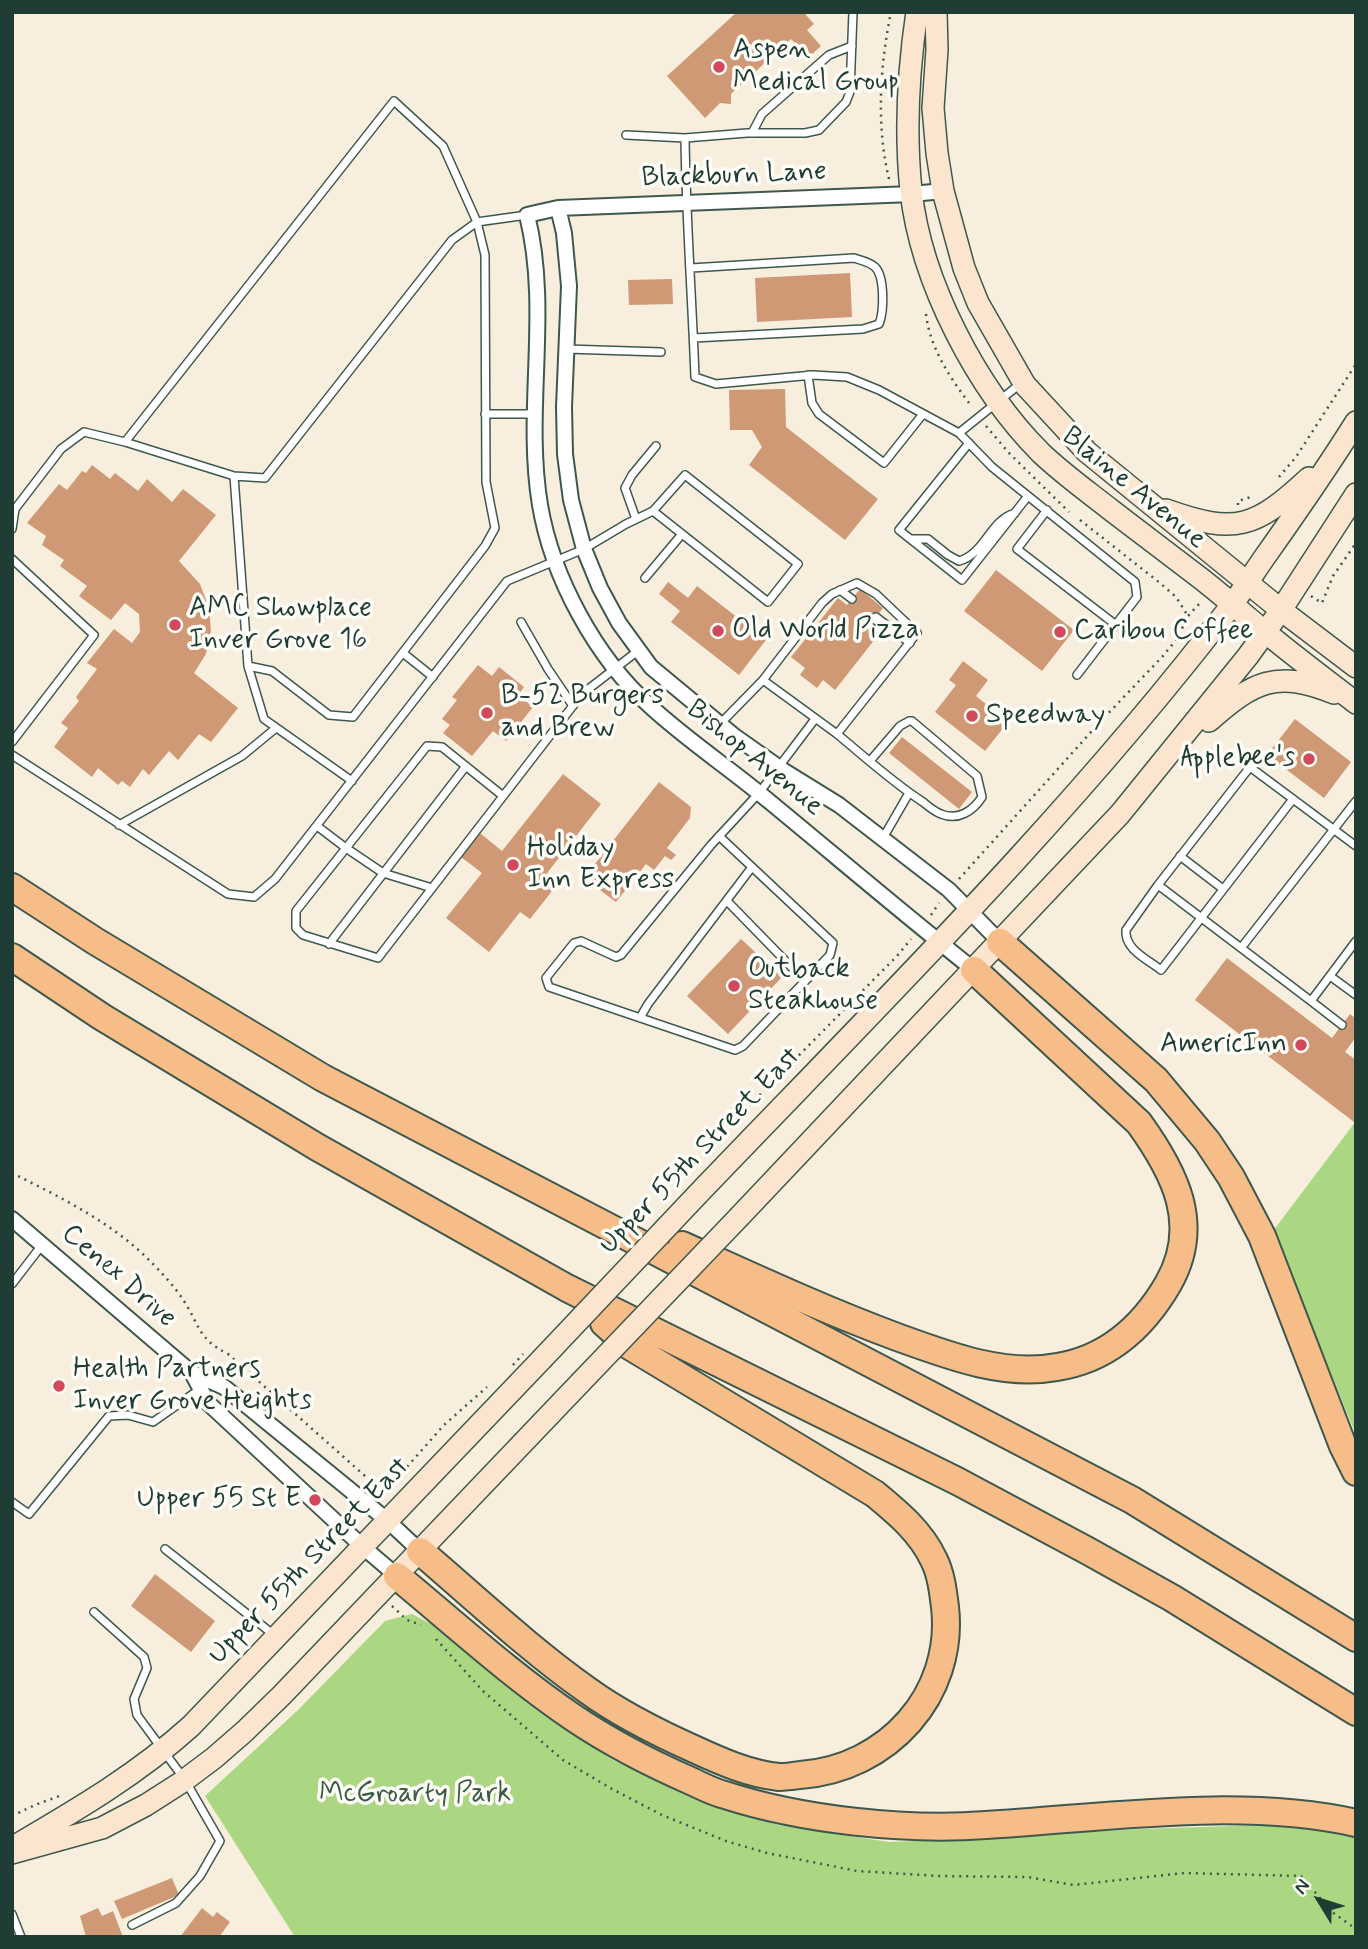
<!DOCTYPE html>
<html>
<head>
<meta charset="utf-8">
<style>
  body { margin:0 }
  #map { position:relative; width:1368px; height:1949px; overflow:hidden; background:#f7eedd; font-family:Mynerve,sans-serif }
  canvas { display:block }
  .frame { position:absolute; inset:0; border:14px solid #1f3d34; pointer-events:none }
  .north { position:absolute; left:1284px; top:1865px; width:70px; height:70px; -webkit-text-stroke:5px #fdfcf7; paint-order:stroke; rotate:308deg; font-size:19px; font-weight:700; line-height:28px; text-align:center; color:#1f3d34 }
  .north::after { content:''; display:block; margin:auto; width:24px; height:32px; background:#1f3d34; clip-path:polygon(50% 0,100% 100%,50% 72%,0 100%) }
</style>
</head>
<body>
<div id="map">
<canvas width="1368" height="1949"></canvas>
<div class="frame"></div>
<div class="north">N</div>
</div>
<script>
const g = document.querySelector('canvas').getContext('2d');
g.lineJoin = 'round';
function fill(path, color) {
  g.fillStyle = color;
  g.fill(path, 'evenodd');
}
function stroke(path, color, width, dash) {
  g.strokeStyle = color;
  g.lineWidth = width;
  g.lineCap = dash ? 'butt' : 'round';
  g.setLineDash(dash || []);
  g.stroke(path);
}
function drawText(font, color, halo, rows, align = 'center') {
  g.font = font + ' Mynerve,sans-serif';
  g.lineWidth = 7;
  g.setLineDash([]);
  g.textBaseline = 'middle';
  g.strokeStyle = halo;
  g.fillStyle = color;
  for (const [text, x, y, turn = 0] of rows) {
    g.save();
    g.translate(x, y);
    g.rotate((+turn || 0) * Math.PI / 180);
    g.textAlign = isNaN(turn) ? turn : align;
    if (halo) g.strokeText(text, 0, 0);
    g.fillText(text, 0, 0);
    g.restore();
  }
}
fill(new Path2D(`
  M1356,1121V1435L1273,1231Z
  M412,1614L439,1628L521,1697L579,1738L615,1761L692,1797L778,1825L889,1842L989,1838L1139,1829L1264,1825L1340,1831L1356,1835V1937H295L205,1796L298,1710L385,1621Z`), '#acd782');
fill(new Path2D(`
  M737,12H806V15L814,24L807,30L821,46L809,57L791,39L731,94V104L720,103L705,118L667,76Z
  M850,273L852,317L757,322L755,278Z
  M672,279L673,304L629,305L628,280Z
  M785,389L786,427L878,499L845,540L749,465L762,447L752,430H730L729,390Z
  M92,465L110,479L115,473L138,491L147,479L172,502L183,489L216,515L179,561L200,584L209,608L211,631L206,654L194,673L238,708L211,742L199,734L178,760L169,751L149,775L143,769L130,787L122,781L118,785L98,768L92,777L54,747L68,728L61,723L79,701L76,697L97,669L87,663L114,629L132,643L140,632L139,614L125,603L111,620L79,596L87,586L60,566L64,560L42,545L46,536L27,523L59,484L67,490L82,471L86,473Z
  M996,570L1074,630L1042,671L964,611Z
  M668,582L688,598L697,586L766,640L739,675L671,622L680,611L659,594Z
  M860,589L883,608L869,626L879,634L835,690L823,680L817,688L800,675L805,668L791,657L838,598L847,605Z
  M963,661L988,680L976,696L1008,722L985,751L935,712L956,685L949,680Z
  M478,665L492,676L499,667L524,687L518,695L533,707L506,741L493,731L472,756L443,733L450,725L442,719L457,700L452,697Z
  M1295,719L1351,762L1324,798L1267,755Z
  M902,737L972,792L959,809L889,753Z
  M563,774L601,804L544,877L556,886L530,919L520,912L489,952L446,918L482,873L461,857L480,833L502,851Z
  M659,782L691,807L690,818L667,848L676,855L671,860L665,856L654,870L646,864L616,902L584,878Z
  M741,939L782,977L728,1034L687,996Z
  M1227,958L1332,1038L1350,1014L1356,1019V1037L1345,1052L1356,1060V1119L1354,1122L1195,1000Z
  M155,1574L215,1621L191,1652L131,1606Z
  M172,1878L179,1895L122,1919L114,1901Z
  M98,1908L102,1916L113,1911L123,1937H86L80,1916Z
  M202,1908L213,1917L217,1912L230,1922L219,1937H180Z`), '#cf9976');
const lane = new Path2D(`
  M853,12L850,92L846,102L819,130L805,133H747L685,138C686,218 692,297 695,377L716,384L813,375L847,377L879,390L959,433
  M752,133L762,114L829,55L852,46
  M626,135L685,138
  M691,268L854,258C860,260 870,262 875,267C885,277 884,312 879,324L863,329L694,338
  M566,349L661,352
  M808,375L812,403L819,414L884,463L923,414
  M1020,384L959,433L992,467L1135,582L1137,597L1077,675
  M485,414H533
  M125,442L234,476L248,666L264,719L352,781
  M969,443L899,530L962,580L1028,496
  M234,476L265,478L452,240L477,222L485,255L486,482L495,528L485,546L353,717L329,715L272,671L248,666
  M1047,510L1017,549L1116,625
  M636,519L625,488L632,475L656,446
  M12,529L15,509L61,449L84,432L125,442L394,101L443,146L477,222L527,215
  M911,539H928L948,555L959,561C985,554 990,520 1015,513
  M12,559L94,635L12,742
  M645,578L682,534
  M840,590L852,599
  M876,617L910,643
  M521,622L548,669L573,706
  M403,653L433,677
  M763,680L822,603L832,594L857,583L876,594L917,633L837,734C865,757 892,782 923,802C928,806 935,812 941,814C958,821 973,811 982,797L977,776L912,721H909L900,726L870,761
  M720,724L763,680L837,734
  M12,755L228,894L254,897L275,879L507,581L584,549L626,524L653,511L685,475L798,564L768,602L653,511
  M119,825L242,756L276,728
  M317,826L346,848L296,911V928L303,935L378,958L582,694L639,650
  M719,836L833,943L830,955L743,1046L735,1050L549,987L546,978L574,943L581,941L616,957L621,955L711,845L759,793L815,719
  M883,838L909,793
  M1356,846L1250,767L1158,885L1311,1001L1356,941
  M1180,856L1223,889
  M1158,885L1126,930C1124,949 1147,959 1161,970L1293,799
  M432,888L383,873L346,848L427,746L442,747L503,796
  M727,901L805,981
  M329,944L466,766
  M1241,948L1356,801
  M1330,976L1356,995
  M1311,1001L1342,1025
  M640,1018L648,1004L752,867
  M12,1284L42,1245
  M12,1502L29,1514L109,1416L128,1415L153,1422L200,1389
  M165,1549L274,1635
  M94,1612L144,1657L147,1668L134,1699L137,1715L185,1780L220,1841L200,1876L176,1903L132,1925
  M12,1914L21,1937`);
const street = new Path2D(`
  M943,191L912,194L558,208L527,215C551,311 524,409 540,505C552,577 596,658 650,706C688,741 731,769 770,802C838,858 905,915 974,970
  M558,208L564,233L569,286L564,407L565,454L571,500L584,549L600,588L619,623L651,667L733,735L784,771L839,805L949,890L1000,942
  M12,1219L192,1373L224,1387L388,1521L420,1551
  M192,1373L208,1403L363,1547L397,1576`);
const secondary = new Path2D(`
  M917,12C908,72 905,132 911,191C921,282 977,389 1041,453C1063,474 1087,491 1111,510C1139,531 1167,553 1195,574C1219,592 1241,612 1264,631C1294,656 1325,679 1356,703
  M936,12L937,50L933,108L937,153L943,191L964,268L978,303L1025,385L1087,452L1281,610L1356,667
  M1166,510C1236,535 1255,528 1309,478
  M1209,721C1253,682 1276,669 1334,693
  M698,1194C881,1003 1070,816 1231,606C1243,590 1253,574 1264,558C1296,513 1327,468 1356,422
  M740,1216L1120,814L1248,656L1281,610L1356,494
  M20,1843C80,1808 139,1773 191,1726L541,1360
  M12,1853L102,1828L146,1805L182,1782L214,1758L245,1731L282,1695L580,1383`);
const highway = new Path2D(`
  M12,887L95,941L323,1078L1132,1500L1356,1638
  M1000,942L1156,1080L1207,1141L1231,1177L1262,1236L1343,1446L1356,1472
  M12,957L102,1017L317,1147L567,1288L957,1481L1088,1551L1172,1598L1356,1712
  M682,1245C753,1277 824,1310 897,1337C947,1355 1003,1377 1057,1367C1107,1359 1143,1327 1168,1284C1202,1225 1175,1173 1139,1123L974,970
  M420,1551C475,1598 528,1648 587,1690C620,1714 656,1732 694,1749C720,1761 749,1774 779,1777C786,1777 793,1776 800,1775C887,1769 955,1695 945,1607C943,1591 941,1574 934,1560C921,1532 898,1513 875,1494L628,1345L604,1323
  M397,1576C455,1624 512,1676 574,1718C611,1743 650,1763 691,1781C702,1786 713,1792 725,1795C802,1820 906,1831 986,1825C1105,1818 1239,1797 1356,1823`);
stroke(lane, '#3f584d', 10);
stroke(street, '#3f584d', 18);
stroke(secondary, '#3f584d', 24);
stroke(highway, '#3f584d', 30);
stroke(new Path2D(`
  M889,179C876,125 880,66 891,12
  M926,314C930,349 951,379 972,407
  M986,426L1009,453L1069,512
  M1279,477L1296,457L1356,364
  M1238,505V501L1251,497
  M1080,520L1160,583L1176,597L1188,616
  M1311,596L1322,603L1333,576L1356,543
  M959,879L1100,722L1162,657L1177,639L1188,616L1200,603
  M931,915L939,903
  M739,1123L746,1109L897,956L911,939
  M12,1173C60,1197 111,1222 149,1260C161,1272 175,1287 184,1301C200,1326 198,1339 228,1354L374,1484
  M373,1488L374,1484L392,1478L406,1468L444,1425L487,1387
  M392,1606L407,1620L421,1625
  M436,1639L483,1691L563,1760L612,1789L662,1815L726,1841L767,1853L857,1871L939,1876L1028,1877L1073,1885L1185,1873L1301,1876L1332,1912L1356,1929
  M12,1816L35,1805L62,1795`), '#3f584d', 2.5, [2, 5]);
stroke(lane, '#fff', 7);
stroke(street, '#fff', 14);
stroke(secondary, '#fce5cf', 21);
stroke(highway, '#f7bd88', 26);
const secondaryBridge = new Path2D(`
  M541,1360L698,1194
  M580,1383L740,1216`);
stroke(secondaryBridge, '#3f584d', 24, []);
stroke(new Path2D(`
  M513,1365L523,1354`), '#3f584d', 2.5, [2, 5]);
stroke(secondaryBridge, '#fce5cf', 21);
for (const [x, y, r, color] of [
  [719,67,7,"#d1495b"],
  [175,625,7,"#d1495b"],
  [718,631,7,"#d1495b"],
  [1060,632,7,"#d1495b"],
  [487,713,7,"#d1495b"],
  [972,716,7,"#d1495b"],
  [1309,759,7,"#d1495b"],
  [513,865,7,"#d1495b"],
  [734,986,7,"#d1495b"],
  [1301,1045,7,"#d1495b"],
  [59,1386,7,"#d1495b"],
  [315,1500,7,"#d1495b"]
]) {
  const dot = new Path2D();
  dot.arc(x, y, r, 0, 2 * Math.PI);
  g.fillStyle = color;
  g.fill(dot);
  stroke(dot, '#fdfcf7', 2.5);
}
drawText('28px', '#1f3d34', '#fdfcf7', [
  ["Aspen",733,51],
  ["Medical Group",733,83],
  ["AMC Showplace",189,609],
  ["Inver Grove 16",189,641],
  ["Old World Pizza",732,631],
  ["Caribou Coffee",1074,632],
  ["B-52 Burgers",501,697],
  ["and Brew",501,729],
  ["Speedway",986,716],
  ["Applebee's",1295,759,"right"],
  ["Holiday",527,849],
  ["Inn Express",527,881],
  ["Outback",748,970],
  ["Steakhouse",748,1002],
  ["AmericInn",1287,1045,"right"],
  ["Health Partners",73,1370],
  ["Inver Grove Heights",73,1402],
  ["Upper 55 St E",301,1500,"right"]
], 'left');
drawText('28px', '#1f3d34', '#fdfcf7', [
  ["Blackburn Lane",734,176,-2],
  ["Blaine Avenue",1133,489,39],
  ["Bishop Avenue",754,759,39],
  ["Upper 55th Street East",701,1152,-46],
  ["Cenex Drive",118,1277,41],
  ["Upper 55th Street East",310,1562,-46]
]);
drawText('28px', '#3b5c44', '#fdfcf7', [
  ["McGroarty Park",415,1795]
]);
</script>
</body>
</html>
